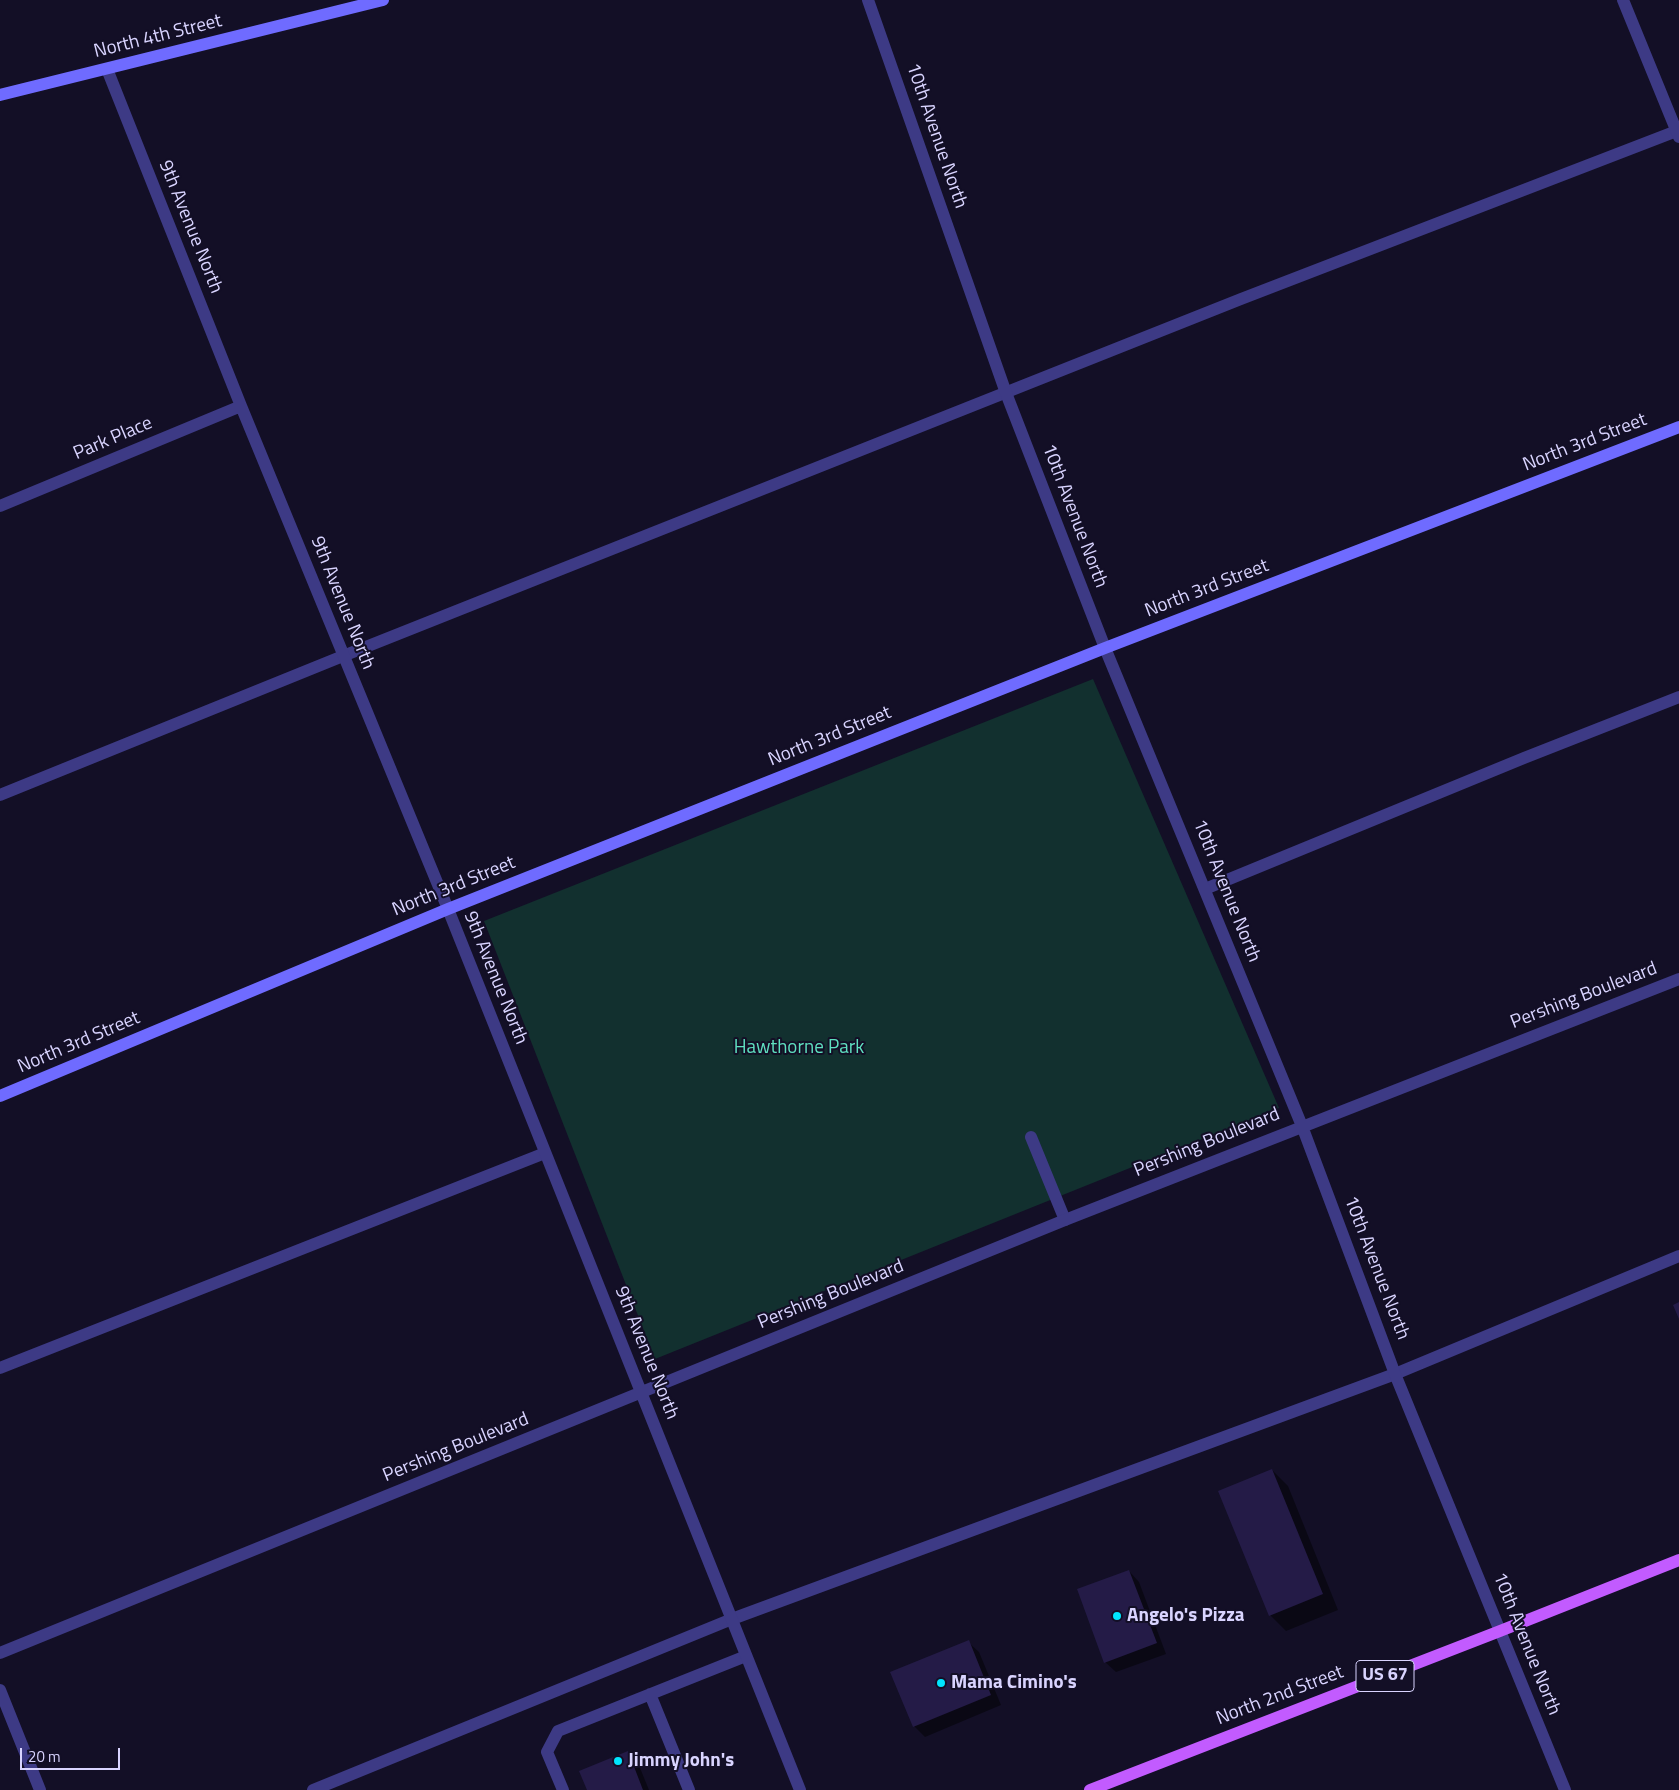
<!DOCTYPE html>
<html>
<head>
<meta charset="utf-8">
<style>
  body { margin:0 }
  #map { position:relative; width:1679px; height:1790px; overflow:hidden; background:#130f26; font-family:"Titillium Web",sans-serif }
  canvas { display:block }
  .scale { position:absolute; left:20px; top:1748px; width:100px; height:22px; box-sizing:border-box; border:2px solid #d9d4ff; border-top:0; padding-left:6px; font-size:15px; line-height:18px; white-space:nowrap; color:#d9d4ff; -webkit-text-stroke:4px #130f26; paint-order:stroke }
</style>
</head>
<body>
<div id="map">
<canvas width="1679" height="1790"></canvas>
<div class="scale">20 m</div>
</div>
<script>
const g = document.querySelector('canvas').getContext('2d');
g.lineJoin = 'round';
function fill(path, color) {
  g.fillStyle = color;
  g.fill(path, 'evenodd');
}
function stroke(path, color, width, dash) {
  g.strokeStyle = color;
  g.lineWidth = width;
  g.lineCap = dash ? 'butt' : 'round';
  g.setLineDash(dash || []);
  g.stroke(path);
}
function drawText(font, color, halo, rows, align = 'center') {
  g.font = font + ' "Titillium Web",sans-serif';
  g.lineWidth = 4;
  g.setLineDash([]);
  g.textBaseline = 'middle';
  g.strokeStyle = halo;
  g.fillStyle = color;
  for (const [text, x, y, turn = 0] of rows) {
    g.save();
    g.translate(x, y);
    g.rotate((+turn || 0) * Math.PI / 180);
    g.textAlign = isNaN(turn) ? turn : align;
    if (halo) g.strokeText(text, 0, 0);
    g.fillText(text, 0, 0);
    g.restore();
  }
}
fill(new Path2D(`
  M1093,679L1279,1108L655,1359L484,921Z`), '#12302f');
fill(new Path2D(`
  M1272,1470L1288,1486L1338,1610L1286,1631L1270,1615Z
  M1129,1571L1139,1582L1166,1654L1116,1672L1105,1662Z
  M968,1642L979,1652L1001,1705L925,1737L914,1726Z
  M628,1753L638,1763L649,1790H588Z`), '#0007');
fill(new Path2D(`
  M1679,1302V1319L1673,1305Z
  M1272,1469L1323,1594L1269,1616L1218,1491Z
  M1129,1570L1157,1643L1104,1663L1077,1589Z
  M969,1640L991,1695L913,1727L890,1672Z
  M628,1751L643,1790H587L579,1771Z`), '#241b47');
stroke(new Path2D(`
  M0,795L343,656L1241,299L1679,130
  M1205,889L1524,758L1679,697
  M1031,1137L1065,1220
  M0,1368L545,1153
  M650,1694L689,1790
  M313,1790L732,1619L1395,1374L1679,1256
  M563,1790L547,1752L558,1731L746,1656`), '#3d3a85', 12);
stroke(new Path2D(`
  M868,0L1006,393L1105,648L1302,1126L1395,1374L1565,1790
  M1623,0L1679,137
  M107,69L241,406L448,909L800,1790
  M0,506L241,406
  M0,1653L1065,1220L1679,979
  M0,1690L40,1790`), '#3d3a85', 12);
stroke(new Path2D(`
  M0,95L383,0
  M0,1096L448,909L1105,648L1679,427`), '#6f6bff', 12);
stroke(new Path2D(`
  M1090,1790L1500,1631L1679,1560`), '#c25bff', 12);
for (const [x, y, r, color] of [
  [1117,1616,5,"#00e5ff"],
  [941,1683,5,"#00e5ff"],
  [618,1761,5,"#00e5ff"]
]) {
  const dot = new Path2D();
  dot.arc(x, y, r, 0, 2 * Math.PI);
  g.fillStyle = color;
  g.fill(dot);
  stroke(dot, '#130f26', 2);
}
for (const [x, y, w] of [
  [1385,1676,58]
]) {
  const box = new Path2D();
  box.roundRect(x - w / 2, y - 15.5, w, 31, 4);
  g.fillStyle = '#130f26';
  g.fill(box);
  stroke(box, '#d9d4ff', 1);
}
drawText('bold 18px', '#d9d4ff', null, [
  ["US 67",1385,1676]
]);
drawText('19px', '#d9d4ff', '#130f26', [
  ["North 4th Street",158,37,-14],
  ["10th Avenue North",936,136,71],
  ["9th Avenue North",190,227,68],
  ["Park Place",113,439,-23],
  ["North 3rd Street",1585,443,-21],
  ["10th Avenue North",1074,516,69],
  ["North 3rd Street",1207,589,-21],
  ["9th Avenue North",342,603,68],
  ["North 3rd Street",830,737,-22],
  ["North 3rd Street",454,887,-22],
  ["10th Avenue North",1226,891,68],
  ["9th Avenue North",495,978,68],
  ["Pershing Boulevard",1584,996,-21],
  ["North 3rd Street",79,1043,-23],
  ["Pershing Boulevard",1207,1143,-22],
  ["10th Avenue North",1376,1268,69],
  ["Pershing Boulevard",831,1295,-22],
  ["9th Avenue North",646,1353,68],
  ["Pershing Boulevard",456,1448,-22],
  ["10th Avenue North",1526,1644,68],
  ["North 2nd Street",1280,1696,-21]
]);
drawText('19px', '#5fe0c0', '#130f26', [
  ["Hawthorne Park",799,1048]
]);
drawText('bold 19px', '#d9d4ff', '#130f26', [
  ["Angelo's Pizza",1127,1616],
  ["Mama Cimino's",951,1683],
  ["Jimmy John's",628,1761]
], 'left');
</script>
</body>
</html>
